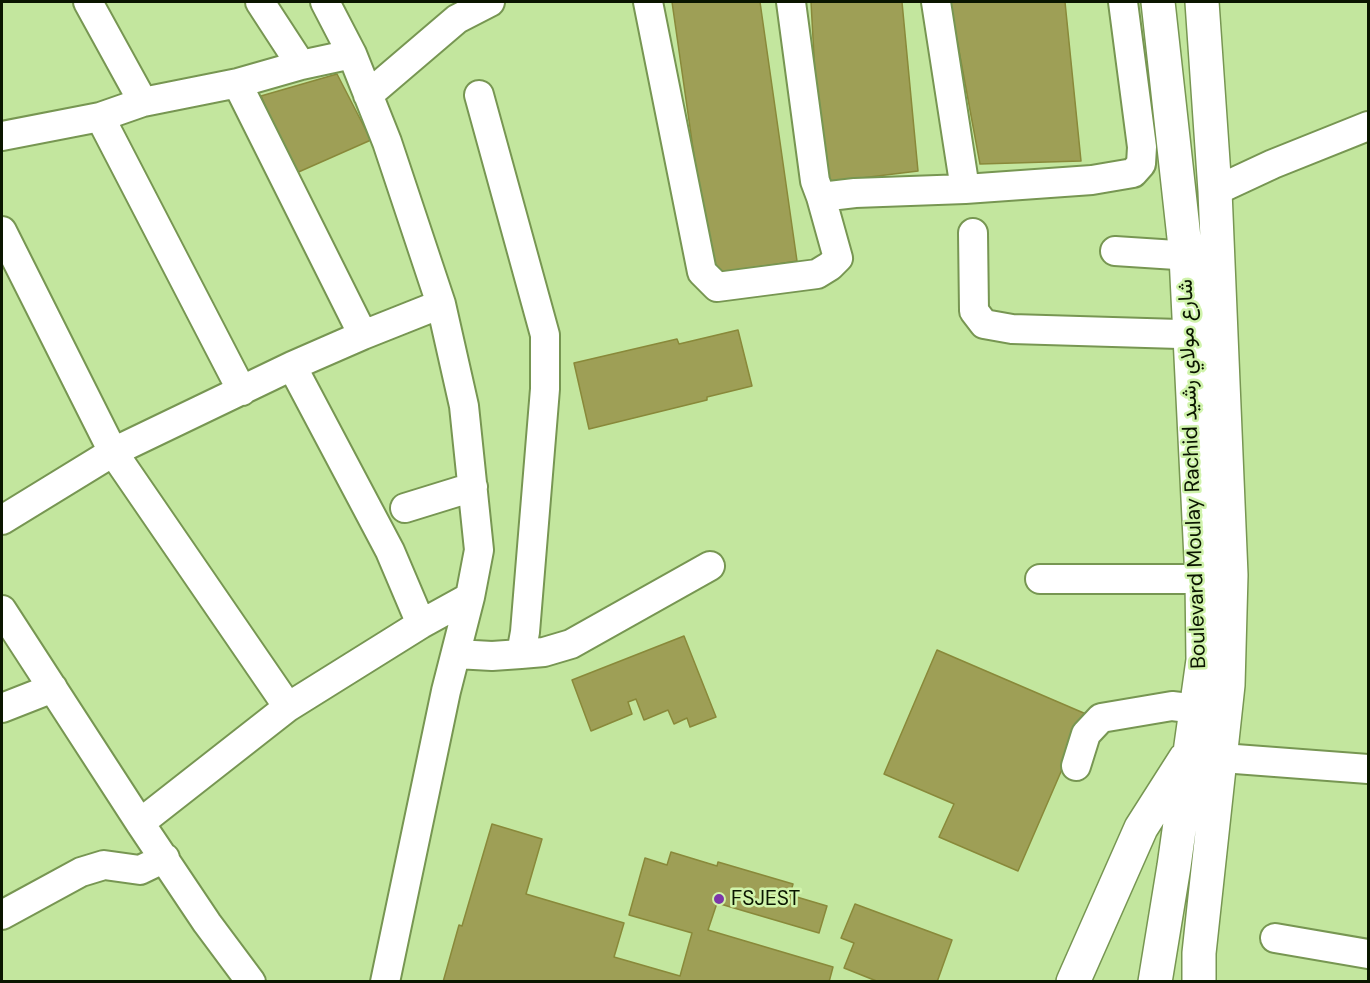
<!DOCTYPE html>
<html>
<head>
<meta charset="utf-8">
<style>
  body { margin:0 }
  #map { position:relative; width:1370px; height:983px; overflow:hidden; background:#c3e69e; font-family:"DM Sans",sans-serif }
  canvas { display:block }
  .frame { position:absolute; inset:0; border:3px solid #0a1500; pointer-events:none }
</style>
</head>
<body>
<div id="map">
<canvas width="1370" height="983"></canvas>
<div class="frame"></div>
</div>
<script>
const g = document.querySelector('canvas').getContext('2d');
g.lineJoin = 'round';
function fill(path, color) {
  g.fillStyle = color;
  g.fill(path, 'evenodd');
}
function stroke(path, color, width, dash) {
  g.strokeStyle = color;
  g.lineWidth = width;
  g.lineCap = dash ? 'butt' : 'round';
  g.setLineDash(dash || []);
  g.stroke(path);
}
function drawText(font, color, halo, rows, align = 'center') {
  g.font = font + ' "DM Sans",Vazirmatn,sans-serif';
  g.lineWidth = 5;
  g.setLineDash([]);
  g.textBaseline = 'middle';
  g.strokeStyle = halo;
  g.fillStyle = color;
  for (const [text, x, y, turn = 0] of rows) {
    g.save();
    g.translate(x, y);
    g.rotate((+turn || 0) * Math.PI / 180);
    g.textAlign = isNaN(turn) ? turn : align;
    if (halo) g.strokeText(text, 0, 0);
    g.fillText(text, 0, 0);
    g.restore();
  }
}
const building = new Path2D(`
  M672,2H760L797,261L711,274Z
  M811,2H902L918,171L821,183Z
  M950,2H1065L1081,161L980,164Z
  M337,74L371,140L294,174L261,96Z
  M738,330L752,386L707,397V400L589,429L574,363L677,339L679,344Z
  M684,636L716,717L690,727L687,718L674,724L668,710L644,720L636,699L628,702L632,714L591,731L572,680Z
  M937,650L1086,714L1018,871L939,837L954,804L884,774Z
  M492,824L542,839L526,894L624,923L614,957L680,976L692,933L629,915L645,858L667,865L671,852L717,866L718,862L793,884L790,895L827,906L819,933L717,903L708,930L833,967L829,982H443L459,925L462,926Z
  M855,904L952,940L937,982H879L844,968L854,943L841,938Z`);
fill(building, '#9e9f56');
stroke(building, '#89893a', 1.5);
const minor = new Path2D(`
  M88,2L143,102
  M260,2L301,65
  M325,2L352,54L387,142L441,304L464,406L479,550L470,597L446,691L385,982
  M648,2L702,272L717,287L817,274L830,266L838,258L821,197
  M791,2L815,181L821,197L855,193L965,189L1092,180L1133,173L1141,164L1142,147L1123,2
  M936,2L965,189
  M240,89L363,335
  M368,95L457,19L490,2
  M479,95L545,335V389L525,632L521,654
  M100,117L242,391
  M2,136L100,117L143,102L238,83L301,65L352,54
  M1215,191L1273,164L1368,126
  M2,231L113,452L288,707
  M973,233L974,311L984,324L1012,329L1213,335
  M1115,251L1207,257
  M292,366L390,551L421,624
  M405,508L473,487
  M2,520L113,452L292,366L363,335L441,304
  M1040,579H1202L1223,576
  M2,610L140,823L207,923L251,982
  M456,654L492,656L521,654L544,652L571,644L710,566
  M2,708L53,688
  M1222,758L1368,769
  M1076,766L1086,734L1101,718L1172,706L1197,709
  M140,823L288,707L421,624L470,597
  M2,915L81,872L104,865L140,870L165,858
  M1275,938L1368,954`);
const major = new Path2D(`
  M1073,982L1141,828L1185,759
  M1155,982L1174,866L1203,660L1202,579L1186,256L1158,2
  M1199,982V953L1228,685L1231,575L1215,191L1202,2`);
stroke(minor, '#779652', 32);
stroke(major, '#779652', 36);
stroke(minor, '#fff', 28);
stroke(major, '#fff', 33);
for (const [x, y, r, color] of [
  [719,899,6,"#7c36a9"]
]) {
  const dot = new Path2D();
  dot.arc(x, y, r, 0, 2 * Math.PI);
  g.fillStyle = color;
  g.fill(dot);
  stroke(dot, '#d0f3ab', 2);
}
drawText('21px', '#0a1500', '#d0f3ab', [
  ["Boulevard Moulay Rachid شارع مولاي رشيد",1193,474,-92]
]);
drawText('21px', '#0a1500', '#d0f3ab', [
  ["FSJEST",731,899]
], 'left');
</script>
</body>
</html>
